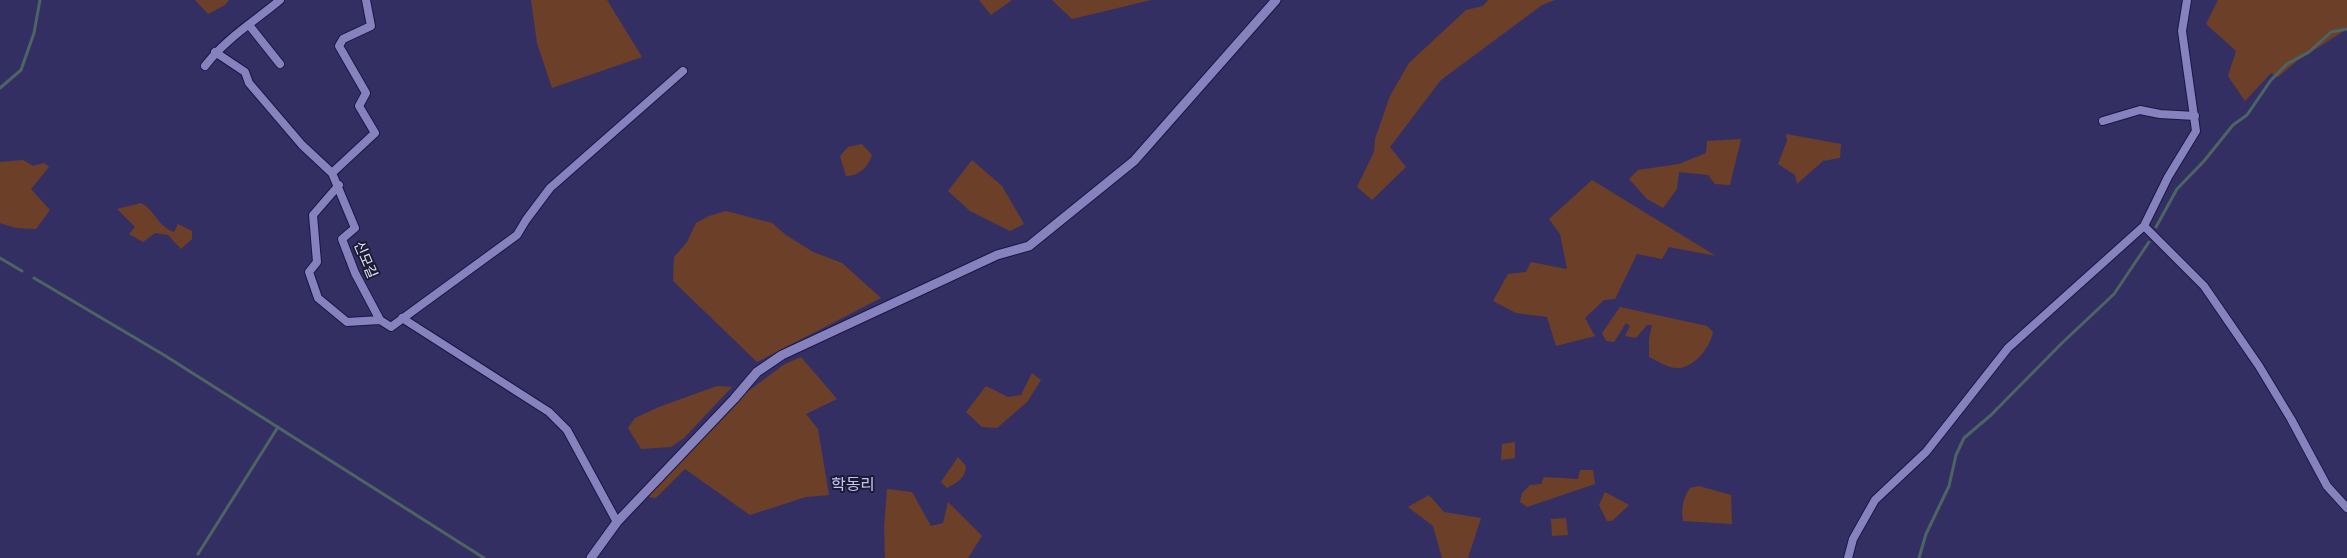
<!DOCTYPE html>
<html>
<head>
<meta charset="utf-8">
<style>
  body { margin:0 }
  canvas { display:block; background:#342f62 }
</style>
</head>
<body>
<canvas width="2347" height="558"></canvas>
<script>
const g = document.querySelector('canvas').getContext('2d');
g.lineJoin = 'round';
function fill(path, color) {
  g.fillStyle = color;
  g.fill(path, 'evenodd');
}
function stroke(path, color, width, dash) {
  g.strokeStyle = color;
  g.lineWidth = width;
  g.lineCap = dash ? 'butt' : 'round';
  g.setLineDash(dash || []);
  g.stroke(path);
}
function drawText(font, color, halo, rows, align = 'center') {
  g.font = font + ' "IBM Plex Serif","Noto Sans KR",serif';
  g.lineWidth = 4;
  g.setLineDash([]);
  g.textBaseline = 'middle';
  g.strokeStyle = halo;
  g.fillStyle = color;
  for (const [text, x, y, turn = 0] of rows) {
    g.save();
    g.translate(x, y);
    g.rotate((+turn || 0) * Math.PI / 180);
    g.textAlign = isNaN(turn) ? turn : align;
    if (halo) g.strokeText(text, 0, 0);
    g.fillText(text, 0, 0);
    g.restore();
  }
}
fill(new Path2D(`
  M195,0H229L225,5L208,14Z
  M531,0H607L642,57L552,88L537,43Z
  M979,0H1012L991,15Z
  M1052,0H1151L1072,19Z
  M1488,0H1555L1542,5L1441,80L1390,147L1406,167L1372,200L1357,187L1374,152L1375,139L1390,96L1409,63L1466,10L1483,6Z
  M2218,0H2347V29L2297,61L2278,77L2271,73L2245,101L2228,76L2236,51L2206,24Z
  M1786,134L1841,144L1840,158L1823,161L1797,184L1795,175L1778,164L1787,141Z
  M1741,139L1730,185L1715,184L1708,175L1679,172L1677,189L1663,208L1647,199L1629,179L1638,170L1679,164L1706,153L1707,141Z
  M862,144L872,155C868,167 859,176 846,176L840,156L848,147Z
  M23,160L33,166L44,163L49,167L31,189L50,210L36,229L16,228L0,223V162Z
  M972,160L1002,186L1024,224L1010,231L970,211L948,191Z
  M1592,180L1716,256L1669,247L1662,259L1637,254L1615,299L1604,300L1585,318L1595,336L1556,346L1547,317L1516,313L1493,301L1508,274L1526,272L1531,262L1567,269L1560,234L1549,219Z
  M141,203C155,210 158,227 174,232L178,224L192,231V239L181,249L168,235L155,233L143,242L129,234L135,227L117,209Z
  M726,211L772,223L786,235L813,252L842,263L881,298L757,362L673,281L674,257L687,242L696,223L709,216Z
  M1620,307L1707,326L1713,332C1710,347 1696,366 1679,368C1669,369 1658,361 1649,357V339L1652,325H1647L1636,338L1625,336L1630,326L1626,323L1614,342L1606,341L1602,333Z
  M801,357L837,399L806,414L818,429L829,495L806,497L750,515L685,469L656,498L649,497L652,485L747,392L785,364Z
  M1032,373L1041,380L1027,402L997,428L982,427L966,412L986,386L1008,397L1021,395Z
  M717,386L732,387L684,438L671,447L641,449L628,428L635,418L659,407Z
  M1515,442V458L1501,460L1502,444Z
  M958,457L966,466C965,479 958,482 947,488L941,482Z
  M1580,470H1593L1595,484L1527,507L1520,502L1522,493L1530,485L1541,484L1544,477L1578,479Z
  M1699,486L1731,495L1732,524L1683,521C1681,508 1683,499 1690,488Z
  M887,489L912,492L931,526L943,523L948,502L982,536L968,558H885L884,528Z
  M1605,492L1629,505L1612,521H1607L1599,505Z
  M1429,495L1444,512L1481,518L1468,558H1442L1433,526L1408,507Z
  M1566,518L1568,535L1552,536L1551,519Z`), '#6c3f29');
stroke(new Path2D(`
  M0,88L21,70L34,33L40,0
  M2156,227L2177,189L2204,161L2233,125L2247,115L2271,80L2287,64L2309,52L2331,32L2347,29
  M0,258L22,271
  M34,278L164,355L484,558
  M198,554L278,427
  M1919,558L1926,534L1949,486L1956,455L1964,438L1991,415L2062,343L2114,294L2149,242`), '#4c6464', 3);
const minor = new Path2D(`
  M366,0L371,26L343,39L339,46L366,93L359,106L375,133L332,173L355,228L342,239L355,273L380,320L391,327L517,235L526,220L550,188L683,71
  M2187,0L2182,31L2196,131L2168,177L2144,226L2204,286L2259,366L2291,419L2327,486L2347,508
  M249,25L280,64
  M215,52L245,72L249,83L302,145L332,173
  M205,66C225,39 255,21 280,0
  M2103,121L2140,110L2160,114L2195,116
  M339,185L313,215L317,262L309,272L318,298L347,322L380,320
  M402,318L549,412L567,430L617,522
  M1848,558L1853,539L1875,500L1926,452L2008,348L2144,226`);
const tertiary = new Path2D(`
  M591,558L617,522L734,399L757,372L782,355L997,255L1029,246L1134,161L1276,0`);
stroke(minor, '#1d1445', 10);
stroke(tertiary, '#1d1445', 11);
stroke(minor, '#8582bd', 8);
stroke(tertiary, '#8582bd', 9);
drawText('14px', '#e3e3fd', '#1d1b32', [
  ["신모길",365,260,67]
]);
drawText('16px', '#c4c3f5', '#1d1b32', [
  ["학동리",853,485]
]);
</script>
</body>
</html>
